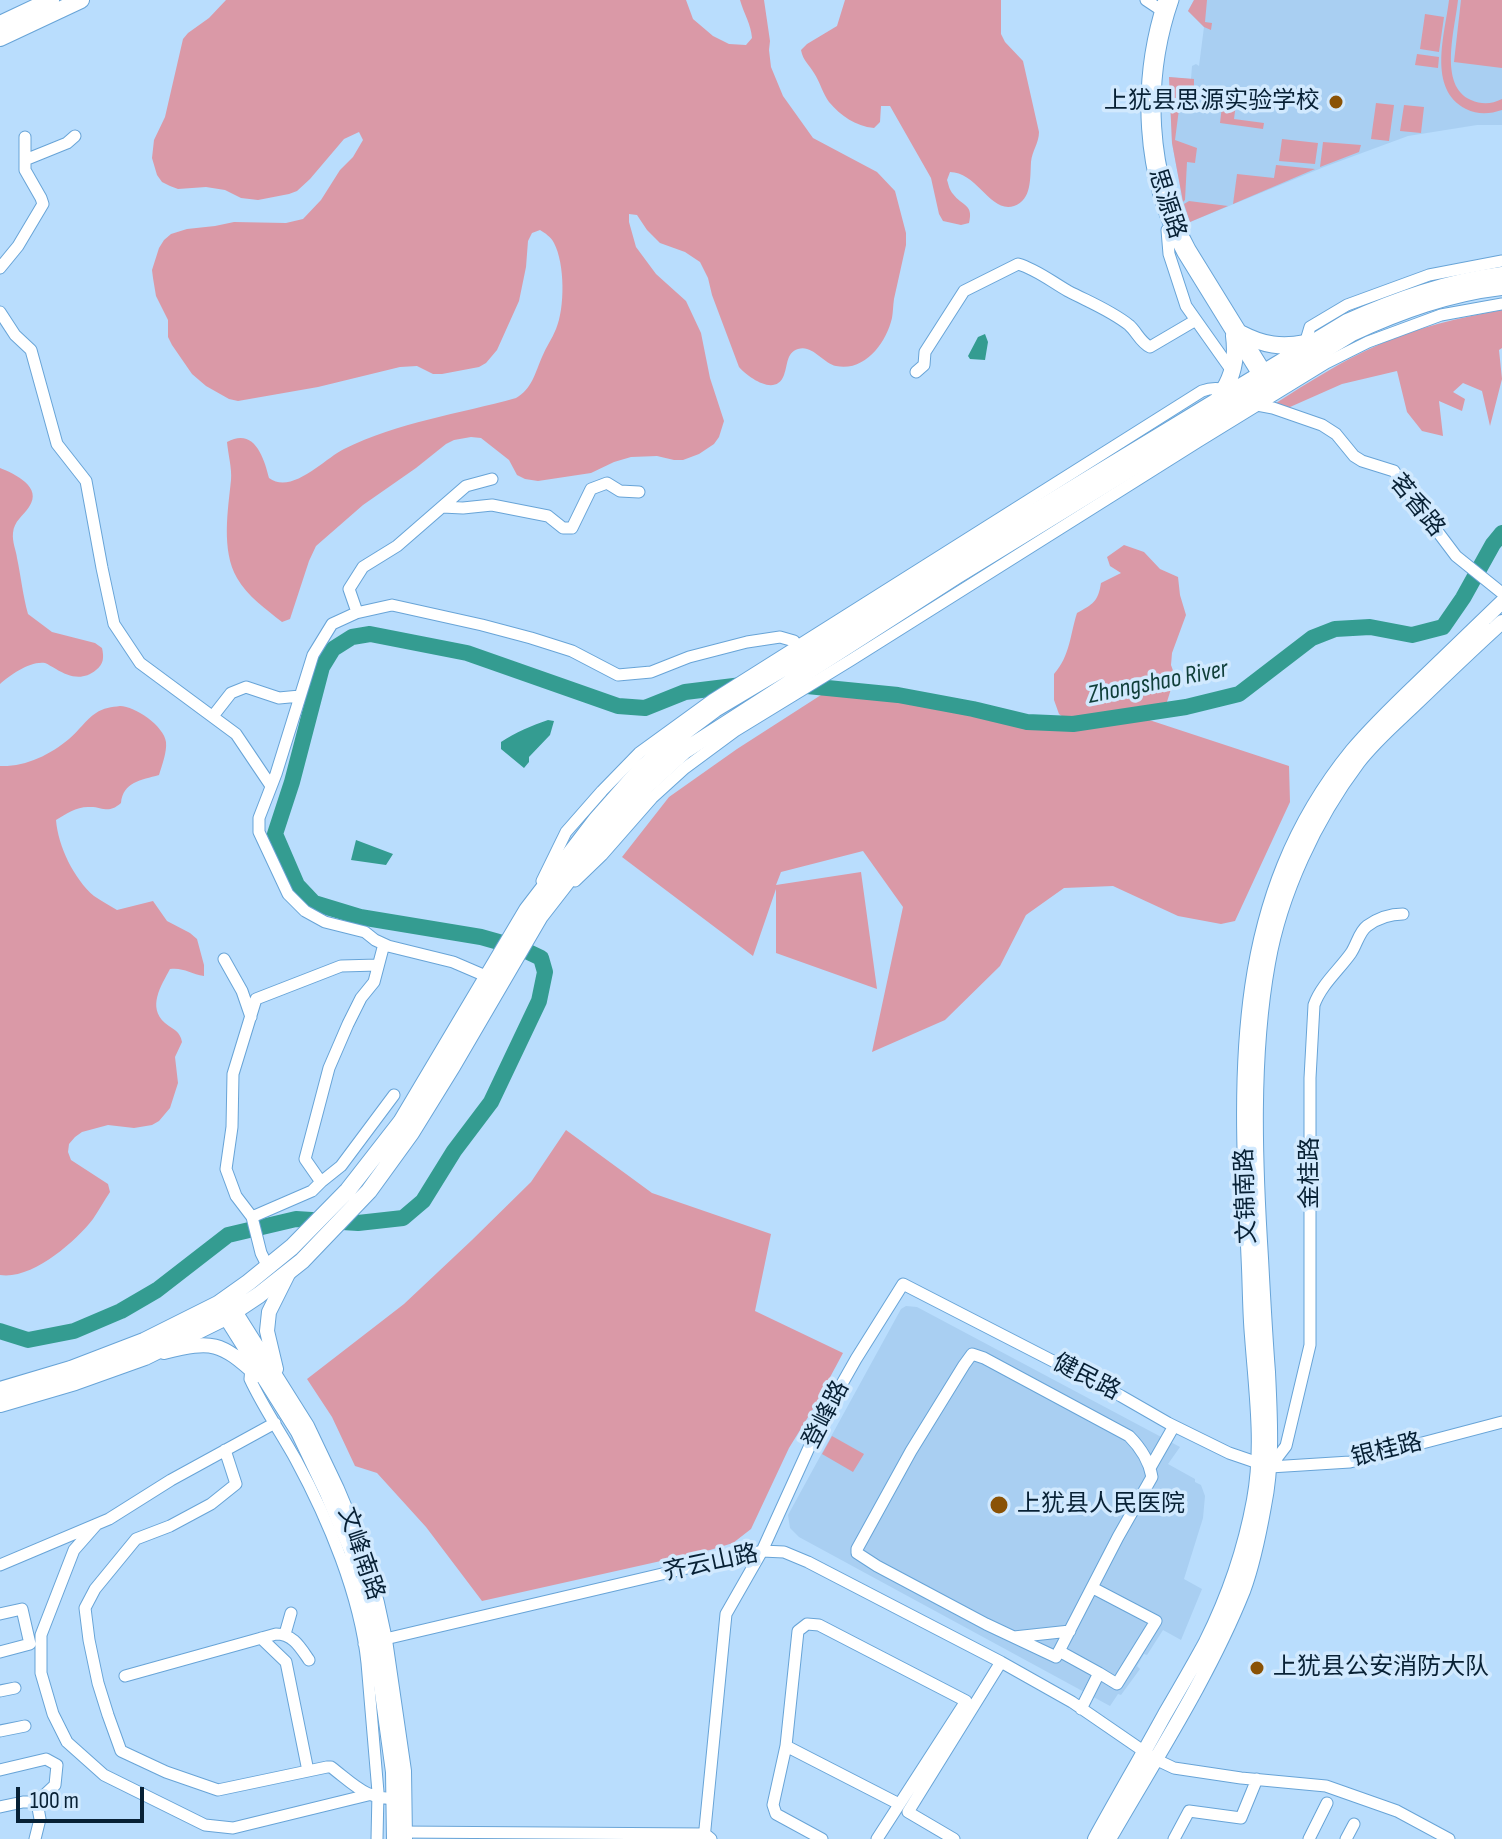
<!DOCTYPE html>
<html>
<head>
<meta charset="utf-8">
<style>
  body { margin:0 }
  #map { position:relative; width:1502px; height:1839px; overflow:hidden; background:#b9ddfd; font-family:"Sofia Sans Condensed",sans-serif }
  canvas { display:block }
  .scale { position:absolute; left:16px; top:1787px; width:128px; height:36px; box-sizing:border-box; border:4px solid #082135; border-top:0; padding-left:10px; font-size:24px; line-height:28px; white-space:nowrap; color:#082135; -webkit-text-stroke:6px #d1e9fe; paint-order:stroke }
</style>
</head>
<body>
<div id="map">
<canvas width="1502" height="1839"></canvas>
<div class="scale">100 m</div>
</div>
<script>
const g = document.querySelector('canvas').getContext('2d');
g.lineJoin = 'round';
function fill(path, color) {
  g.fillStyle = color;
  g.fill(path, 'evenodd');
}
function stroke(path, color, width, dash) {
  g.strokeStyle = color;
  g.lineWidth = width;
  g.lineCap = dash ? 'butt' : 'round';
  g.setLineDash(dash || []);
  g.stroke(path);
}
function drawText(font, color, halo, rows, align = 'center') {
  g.font = font + ' "Sofia Sans Condensed","Noto Sans SC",sans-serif';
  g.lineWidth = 7;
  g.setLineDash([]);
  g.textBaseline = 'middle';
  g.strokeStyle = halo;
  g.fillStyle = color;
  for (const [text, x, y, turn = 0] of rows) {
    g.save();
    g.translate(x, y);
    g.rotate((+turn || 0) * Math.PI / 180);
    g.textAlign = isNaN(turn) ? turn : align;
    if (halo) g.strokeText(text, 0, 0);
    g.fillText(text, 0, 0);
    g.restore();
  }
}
fill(new Path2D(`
  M1194,0H1502V125H1477L1408,136L1324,167L1190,222L1183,202L1172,143L1169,77L1191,79L1192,66L1196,64L1199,66L1204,27L1188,11Z
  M906,1306L917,1307L1180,1447L1168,1464L1195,1479V1482L1201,1485L1205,1496L1203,1518L1184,1579L1202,1589L1181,1640L1163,1630L1147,1655L1144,1654L1137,1666L1140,1669L1121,1695L1118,1694L1110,1706L799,1537L790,1528L788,1515L901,1309Z`), '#a9cff2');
fill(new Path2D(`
  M226,0H686L693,19L713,36L729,44L746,45L752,38C751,24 744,14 740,0H764L770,41L769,50L771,67L783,96L813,138L877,172L895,191L906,233V245C902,263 898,281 894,299C893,306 893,312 892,318C886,343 865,372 836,366C823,363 812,344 798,349C786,353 788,365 784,375C776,397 749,378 739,367L712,295L708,278L700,262L685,252L660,243L647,230L637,215L629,214V222L636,247L656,274L686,301L701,333L710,378L724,421L719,437L714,444L699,454L683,460H674L657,456L631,457L614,462L591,473L538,481L525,479L517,475L509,460L481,438L471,437L454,440L446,444L416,468L363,505L316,546L309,561L290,619L282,622C267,610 247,596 237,578C221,550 228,510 231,480C232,468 228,454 227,442C254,427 264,457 269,478C292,495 324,459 344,449C398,422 459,414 516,398C532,389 535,373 542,357C546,347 552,339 556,329C565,308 565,264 554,243C551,237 545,233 540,230L532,233L528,241L526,267L519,301L497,350L486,363L479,367L442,374H433L417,366L400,367L318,387L238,401L229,399L206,386L192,374L172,345L168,337V320L156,296L153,278L152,270L159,248L164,240L171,234L187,229L215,226L234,222L286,223L303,219L321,200L340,170L353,157L363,140L359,132L344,139L310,179L297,191L289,194L258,200L241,198L225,190L206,187L178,189L170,186L162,182L157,175L152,158L154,140L165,117L183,39L188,33L209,18Z
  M845,0H1001V34L1005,42L1023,61L1039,132C1039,143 1032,151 1031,162C1030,178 1032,200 1014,206C991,214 977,172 950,172L947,180C949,186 949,189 953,194C962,206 974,204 969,223L961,225L943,221L939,214L931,178L890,106H881L880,122L874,128C855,126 841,116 829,102C823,94 820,82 814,73C809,64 803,61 801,50L807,44L837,26Z
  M1194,0H1207L1205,22L1212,23L1211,30L1204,27L1188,11Z
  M1449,0H1458C1455,29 1438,86 1471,100C1482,105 1492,104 1502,99V110C1490,114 1478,115 1466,109C1427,89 1445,34 1449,0Z
  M1461,0H1502V68L1454,62Z
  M1425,14L1444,17L1439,52L1420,49Z
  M1417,54L1439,57L1438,68L1415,65Z
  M1169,77L1194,79V87L1182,86L1175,140L1197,148L1195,163L1187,162L1185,200L1183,202L1172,143Z
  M1213,101L1236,104L1234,119L1264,123L1263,129L1220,123L1222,106L1213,105Z
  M1376,103L1394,105L1389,141L1371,139Z
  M1404,105L1424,107L1421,133L1400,131Z
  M1282,139L1318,143L1315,164L1279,161Z
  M1323,142L1361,145L1359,152L1320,167Z
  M1276,165L1315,169L1233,204L1237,174L1274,178Z
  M1189,201L1228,206L1190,222L1184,204Z
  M1502,310V348L1499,350L1502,379L1490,426L1482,391L1463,383L1453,392L1465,399L1462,411L1439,401L1443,436L1422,431L1407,412L1397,371L1342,384L1290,407H1280L1276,403C1309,382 1342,361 1378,345C1416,327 1460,318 1502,310Z
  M0,468C15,474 43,487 29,507C23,516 14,521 13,533C12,542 16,550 17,558C21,577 23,596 28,614L52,632L95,643L102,648C104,657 104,664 96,670C83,681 69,677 56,669C52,667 48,664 45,663C29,661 11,675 0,684Z
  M1124,545L1144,552L1160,569L1178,577L1180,595L1186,615L1172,653L1171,665L1175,676L1166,705L1070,722L1059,714L1054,700V674C1070,656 1070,635 1077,613C1093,604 1098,602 1101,583L1121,573L1110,566L1107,557Z
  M821,695H898L973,709L1027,722L1073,724L1131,714L1289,766L1290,802L1235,921L1221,924L1178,916L1113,886L1064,888L1026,915L1000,966L945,1020L872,1052L903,907L863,851L781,872L776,885L861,872L877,989L776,953V889L753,956L622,857L669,797L737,749Z
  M120,706C135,706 164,726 166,742C167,752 162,765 159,775C141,780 123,782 121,803C107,815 103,806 88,807C76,807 66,814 56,820C58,846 74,879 94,896C101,901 109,905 117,910L153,901L167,921L190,933L197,939L204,965V976C191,974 183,967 170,969C161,986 147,1007 165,1023C174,1030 180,1031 182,1042L175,1057L178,1083L170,1108L159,1121L152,1125L134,1128L108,1125L82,1132L75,1137L69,1144L68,1152L71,1160L108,1184L110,1192C104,1201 99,1210 93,1219C75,1242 32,1280 0,1275V766C25,767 50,755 69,739C79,731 85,720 96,713C103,708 112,707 120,706Z
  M566,1130L652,1193L771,1234L755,1311L843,1353L813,1409L789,1448L751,1529L733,1543L710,1550L482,1601L426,1527L377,1473L355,1466L332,1417L307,1379L404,1304L472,1240L531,1182Z
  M832,1436L864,1454L853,1472L822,1454Z`), '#da99a7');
fill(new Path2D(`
  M985,334L988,342L985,360L970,359L968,356L978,337Z
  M548,720L554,721L550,735L529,757V762L524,768L501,749V742C516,732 531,726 548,720Z
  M356,840L393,854L386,865L351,860Z`), '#349c91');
stroke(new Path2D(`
  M797,685L898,695L973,709L1027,722L1073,724L1186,707L1239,694L1312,638L1335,629L1370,627L1412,635L1443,627L1463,598L1493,544L1502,533
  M0,1331L28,1340L74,1331L121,1311L157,1290L228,1235L296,1219L358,1223L403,1218L423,1201L454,1151L491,1102L539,1001L545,972L541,958L520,948L481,937L360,917L314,903L297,885L275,834L292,782L322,667L333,649L352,637L370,634L467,653L618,706L645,708L685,692L742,685`), '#349c91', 16);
const minor = new Path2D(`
  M1146,0L1161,10
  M1164,0C1137,82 1141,177 1183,253L1262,381
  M1173,0C1145,81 1149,174 1190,249L1269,377
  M25,160L67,143L75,136
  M1167,230L1169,254L1186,306L1232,371
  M0,268L18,246L43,204L41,198L25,170V137
  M0,312L15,335L31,350L57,444L86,481L102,568L114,624L140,663L236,734L271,786
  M1304,347L1310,327L1347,305L1429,275L1502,261
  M916,372L924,365L925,352L964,291L1018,264C1036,269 1052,282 1068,291C1089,302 1110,310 1129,325C1137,332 1140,342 1150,347L1196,320
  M1257,405L1273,408L1322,425L1336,434L1354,456L1362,461L1394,471L1407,491L1456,556L1502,593
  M442,507L463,508L492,505L548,516L563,528H572L591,489L607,483L620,491L639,492
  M357,612L349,589L363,567L397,546L466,486L492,479
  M213,716L231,693L246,687L279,698L300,696
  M542,881L566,832L602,791L639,753L712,700L1202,391C1210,388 1221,387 1228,392
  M575,881L602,855L652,798L685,768L735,731L851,660L1199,441L1326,363L1368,342L1441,315L1502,304
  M224,959L242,991L251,1017
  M486,978L481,974L453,962L388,946L375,940L365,932L325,922L305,911L288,894L259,832V818L276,774L313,655L332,624L356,613L392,605L482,625L531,638L572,651L618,675L651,672L689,657L747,642L780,637L794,641L796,645
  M321,1182L341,1166L394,1095
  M252,1217L312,1191L321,1182L305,1159L329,1068L348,1024L361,998L374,982L384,944
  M268,1267L261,1253L252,1217L236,1196L226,1169L232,1127L233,1074L256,999L341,966L378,965
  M972,1354L984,1358L1129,1436C1141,1448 1149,1460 1152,1477L1118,1537L1056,1657L986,1624L877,1566L857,1553V1549L911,1451L964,1365Z
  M251,1367L250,1379C263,1407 281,1433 296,1460C328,1519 360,1595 367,1663L378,1792L377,1839
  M225,1450L236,1484L211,1504L170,1526L136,1539L95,1589L85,1608L89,1640L98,1683L108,1715L121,1751L166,1772L218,1790L327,1767H331C357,1787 365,1799 399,1799
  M1270,1467L1286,1446L1310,1345V1078L1314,1005C1321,985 1339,970 1351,953C1357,944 1359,932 1367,926C1378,918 1390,914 1403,914
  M1150,1468L1174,1426
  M96,1525L74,1550L41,1635V1673L53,1714L67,1742L104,1775L205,1825L233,1828L368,1795
  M0,1565L109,1519L171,1480L275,1423
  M1093,1588L1156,1621L1117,1684L1099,1673
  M0,1614L22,1609L30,1644L0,1652
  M285,1634L291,1613
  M1014,1637L1070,1631
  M261,1638L286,1662L308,1771
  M364,1644L730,1558L762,1551L784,1552L808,1562L1001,1662L1072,1702L1155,1759L1174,1768L1241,1778L1326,1786L1397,1811L1449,1839
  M1059,1651L1099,1673L1081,1709
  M125,1676L276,1634C293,1634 300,1647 309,1660
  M0,1691L15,1688
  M0,1731L25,1726
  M786,1746L899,1804
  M0,1770L46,1759L57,1765L55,1785L37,1802
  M0,1807L23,1802H37L40,1819L35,1839
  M398,1832L705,1834L711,1839
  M704,1839L726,1614L762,1551L822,1419L856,1359L903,1284L1121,1396L1168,1423L1229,1453L1270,1467L1350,1462L1502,1422
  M822,1839L776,1814L773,1805L786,1746L798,1631L807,1624L819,1625L966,1701L877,1839
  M954,1839L908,1812L1001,1662
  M1174,1839L1189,1811L1241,1818L1257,1779
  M1309,1839L1327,1803
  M1346,1839L1354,1824`);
const major = new Path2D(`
  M229,1302L307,1426L337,1489L361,1546L377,1603L385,1640L404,1771L405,1839
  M220,1308L298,1432L327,1493L351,1550L375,1642L393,1772L394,1839
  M164,1352C213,1340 220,1342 257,1375
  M276,1369L267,1331L269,1312L289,1272
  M1095,1839C1118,1797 1142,1756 1165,1714C1179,1690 1193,1666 1206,1642C1228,1598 1245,1549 1254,1500C1264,1446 1256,1391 1252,1336C1250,1314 1250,1291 1249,1268C1241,1083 1227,905 1352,751C1372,727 1395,705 1418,683C1446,656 1474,629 1502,602
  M1109,1839C1155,1759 1209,1676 1243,1591C1253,1564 1259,1534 1264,1506C1273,1462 1270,1417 1268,1372C1265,1334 1263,1296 1261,1258C1255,1164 1251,1057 1268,963C1280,894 1315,819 1358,762C1374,741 1395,723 1414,705C1443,677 1472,649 1502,622`);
const highway = new Path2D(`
  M0,24L51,0
  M0,38L81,0
  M1242,334C1263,345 1282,348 1305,343
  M1220,395C1233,378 1237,358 1234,336
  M0,1390L71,1369L144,1341L218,1304L249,1282L292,1247L348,1190L401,1122L527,910L596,820L641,769L680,735L715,709L829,641L950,563L1347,322C1397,300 1447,282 1502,275
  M0,1404L75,1382L145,1357L226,1317L259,1295L302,1261L369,1191L411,1133L453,1065L540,916L606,831L647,785L684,751L956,576L1352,333C1400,311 1449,293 1502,287`);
stroke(minor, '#68a4d7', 13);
stroke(major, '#68a4d7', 16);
stroke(highway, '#68a4d7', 18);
stroke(minor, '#fff', 11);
stroke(major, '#fff', 14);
stroke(highway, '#fff', 16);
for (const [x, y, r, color] of [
  [1336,102,8,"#8a5205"],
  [999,1505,10,"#8a5205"],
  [1257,1668,8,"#8a5205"]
]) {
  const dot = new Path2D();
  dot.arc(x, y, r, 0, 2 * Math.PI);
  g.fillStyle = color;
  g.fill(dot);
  stroke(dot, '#d1e9fe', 3);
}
drawText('24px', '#082135', '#d1e9fe', [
  ["上犹县思源实验学校",1320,102,"right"],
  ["上犹县人民医院",1017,1505],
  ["上犹县公安消防大队",1273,1668]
], 'left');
drawText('24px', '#082135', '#d1e9fe', [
  ["思源路",1166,204,72],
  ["茗香路",1416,506,51],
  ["金桂路",1311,1173,-90],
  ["文锦南路",1247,1196,-92],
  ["健民路",1086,1378,27],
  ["登峰路",827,1415,-63],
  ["银桂路",1387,1451,-14],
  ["文峰南路",360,1554,71],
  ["齐云山路",711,1564,-12]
]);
drawText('italic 26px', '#0f3e39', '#d1e9fe', [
  ["Zhongshao River",1158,683,-11]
]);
</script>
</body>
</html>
